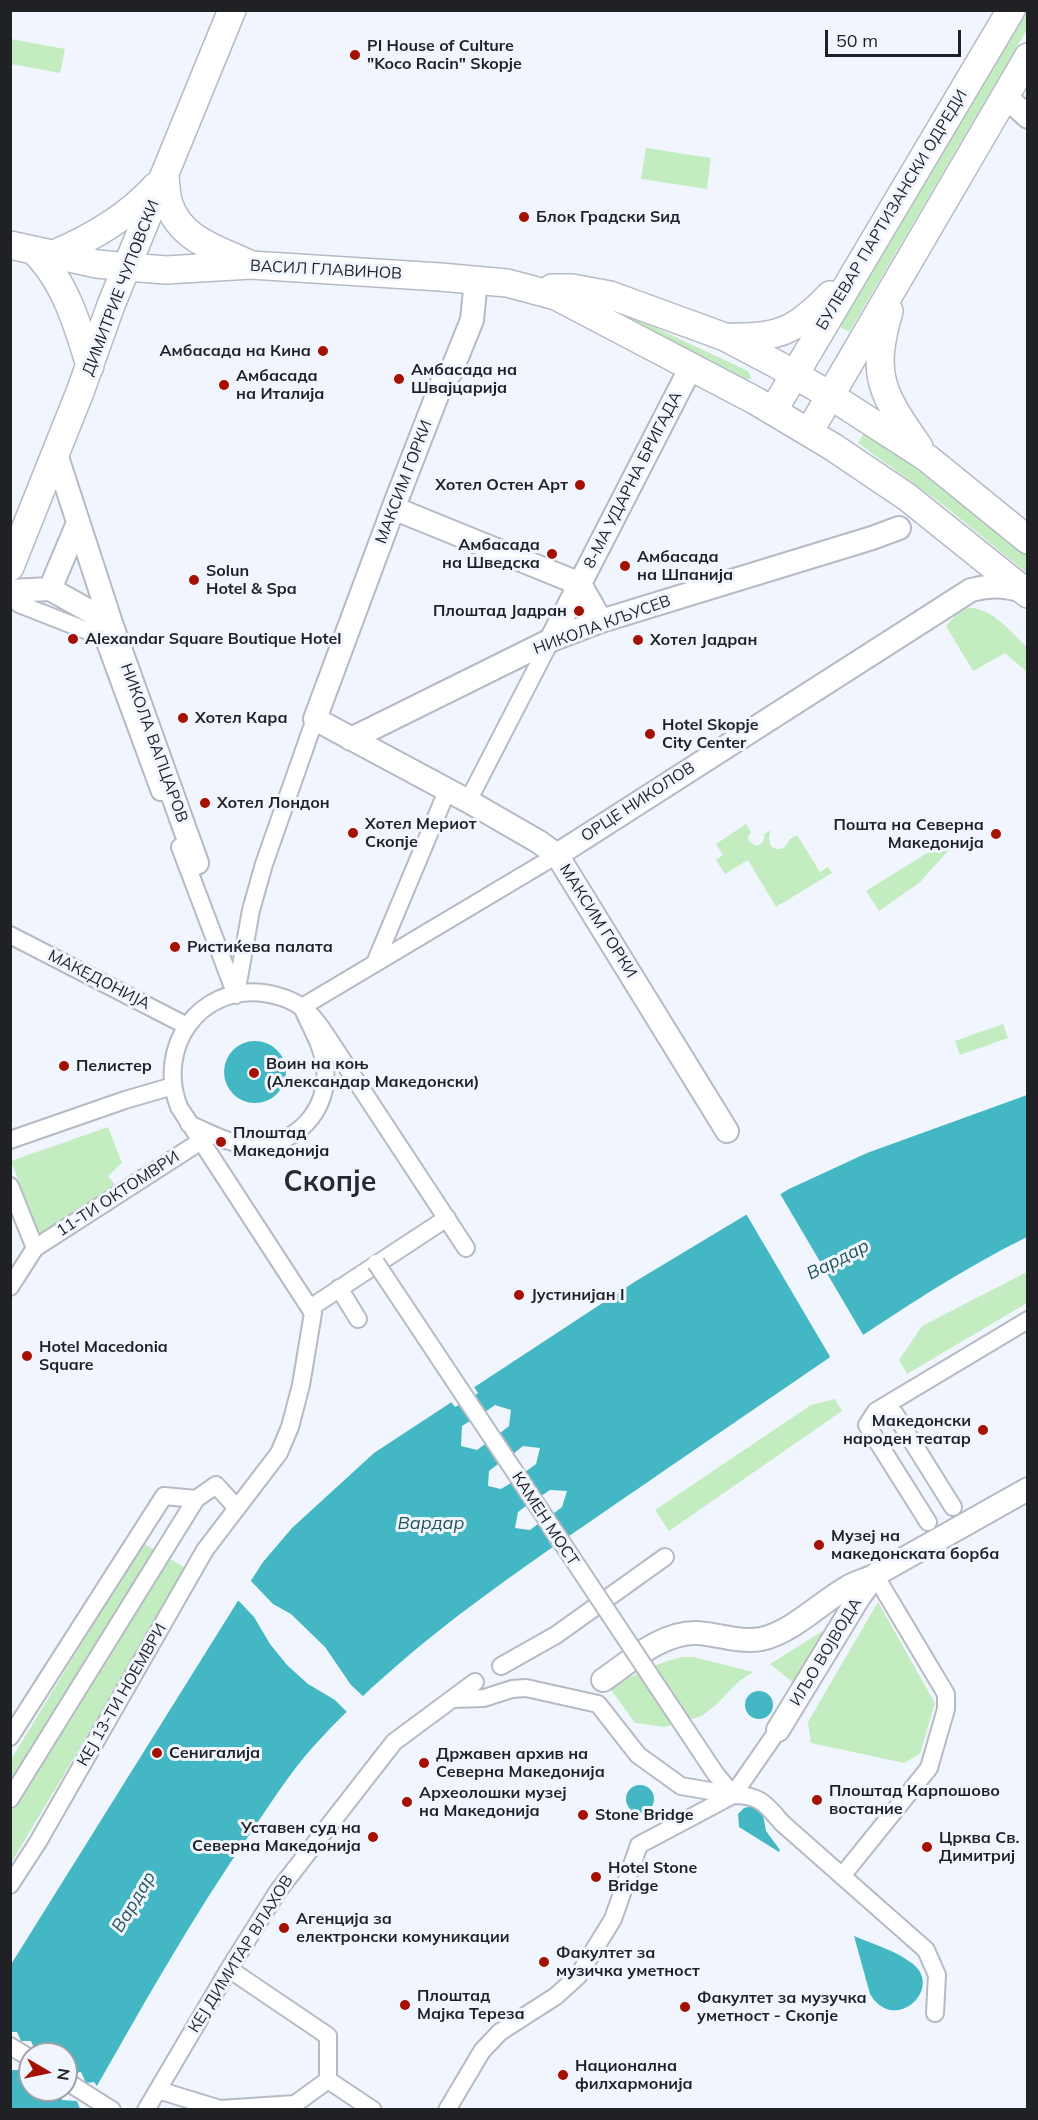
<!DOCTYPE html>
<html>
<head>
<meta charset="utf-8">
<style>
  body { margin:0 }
  #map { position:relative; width:1038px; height:2120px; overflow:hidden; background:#f1f5fe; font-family:Mulish,sans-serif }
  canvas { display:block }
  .frame { position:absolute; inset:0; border:12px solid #1f2125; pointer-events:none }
  .north { position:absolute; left:18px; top:2042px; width:60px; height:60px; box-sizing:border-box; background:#f1f5fe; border:2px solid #9da0a7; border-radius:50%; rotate:99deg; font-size:16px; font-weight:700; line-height:24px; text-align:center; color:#1f2125 }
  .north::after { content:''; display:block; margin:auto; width:21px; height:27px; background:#a51101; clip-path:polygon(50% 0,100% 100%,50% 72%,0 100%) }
  .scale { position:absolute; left:825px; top:30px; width:136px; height:27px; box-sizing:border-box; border:3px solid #1f2125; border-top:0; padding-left:8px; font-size:18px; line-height:21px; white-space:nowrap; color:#1f2125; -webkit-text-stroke:4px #f1f5fe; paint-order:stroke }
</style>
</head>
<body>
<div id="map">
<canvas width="1038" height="2120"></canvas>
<div class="frame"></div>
<div class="north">N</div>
<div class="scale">50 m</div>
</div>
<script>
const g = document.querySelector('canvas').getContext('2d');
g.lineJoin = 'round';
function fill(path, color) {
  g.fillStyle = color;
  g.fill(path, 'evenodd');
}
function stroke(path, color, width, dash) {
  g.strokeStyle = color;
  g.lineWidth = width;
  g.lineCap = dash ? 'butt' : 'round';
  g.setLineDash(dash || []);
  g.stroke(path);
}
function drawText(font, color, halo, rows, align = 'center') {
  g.font = font + ' Mulish,sans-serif';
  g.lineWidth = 6;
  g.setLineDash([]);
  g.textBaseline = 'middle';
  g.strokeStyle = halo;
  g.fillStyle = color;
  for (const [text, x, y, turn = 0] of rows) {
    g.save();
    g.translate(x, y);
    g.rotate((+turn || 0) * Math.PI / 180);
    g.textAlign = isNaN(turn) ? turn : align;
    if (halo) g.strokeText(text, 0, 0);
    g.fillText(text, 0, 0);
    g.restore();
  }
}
fill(new Path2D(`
  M1027,11L1026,31L849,332L840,327Z
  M11,39L65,49L60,73L11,64Z
  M646,148L711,158L707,189L641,179Z
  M629,319L639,320L748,371L751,378L744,381Z
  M866,430L1027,555V573L942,504L858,443Z
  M968,608C991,606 1012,633 1027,647V672L1005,653L973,671L946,626L956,615Z
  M746,824L751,832L748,837L749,841L756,846L761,844L764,840V834L771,830C767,839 769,853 784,848L790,839L797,835L820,872L828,867L832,873L776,907L748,860L725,874L716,860L723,855L716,844Z
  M948,840V851L919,883L879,911L866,891Z
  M1003,1024L1008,1038L960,1055L955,1041Z
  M108,1127L122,1163L108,1176L116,1186L39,1234L11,1161Z
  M1027,1272V1303L907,1374L899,1360L922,1326Z
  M835,1399L842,1411L669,1531L655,1510L811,1405Z
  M143,1543L187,1569L11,1863L10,1761Z
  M878,1602L935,1703L920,1754L904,1763L811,1743L808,1722Z
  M826,1629H830L796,1685L770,1664Z
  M681,1657H694L753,1672L738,1682L717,1704L702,1716L665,1727L635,1723L611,1690C632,1674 656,1664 681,1657Z`), '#c3edc0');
fill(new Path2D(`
  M224 1072a31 31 0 1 1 62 0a31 31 0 1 1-62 0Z
  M1027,1095V1237C962,1269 902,1309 842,1349C784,1389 726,1428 668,1468C543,1555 415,1634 312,1748C290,1773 272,1801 254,1828C191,1918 138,2014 84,2109H11L10,1966L241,1596L263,1562L292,1528L374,1453L636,1281L789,1189L867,1153ZM30,2054H66V2090H30Z
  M745 1705a14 14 0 1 1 28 0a14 14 0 1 1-28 0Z
  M626 1799a14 14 0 1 1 28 0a14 14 0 1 1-28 0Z
  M753,1806L763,1815L766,1831L780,1850L779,1852L739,1827L738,1814L744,1808Z
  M854,1936C873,1944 897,1951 913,1964C944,1989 894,2035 870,1994Z`), '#43b8c4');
fill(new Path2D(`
  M779,1192L865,1338L832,1360L745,1212Z
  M472,1384L478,1393L474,1396L485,1412L495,1405L511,1410L509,1426L499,1434L513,1454L523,1446L540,1448L536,1464L525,1472L541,1496L550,1490L567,1491L562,1507L553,1514L570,1540L555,1551L538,1524L530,1530L515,1528L518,1512L526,1506L511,1483L501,1489L488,1486L489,1471L498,1464L485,1444L477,1450L461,1446L462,1426L470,1421L459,1405L455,1407L449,1399Z
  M249,1579L273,1604L291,1614L325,1647L351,1685L365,1698L349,1714L335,1700L308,1684L287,1665L270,1644L254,1617L236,1598Z
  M11,2032H17L21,2041H31L35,2050H41L51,2054H30V2082L24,2077L21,2070H12L10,2067Z
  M66,2065H68L72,2073L81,2072L86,2083L94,2082L99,2089L88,2109H80L77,2101L62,2100L60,2091L50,2092L49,2090H66Z`), '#f1f5fe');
const pedestrian = new Path2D(`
  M19,604L103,637L160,792
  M468,801L551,640
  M180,847L236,995
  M10,935L187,1026
  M375,963L447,791
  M236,994L251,910L264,864L315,719
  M189,1124C208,1132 228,1144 250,1145C294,1148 330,1111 325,1067C323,1046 310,1026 302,1007L557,855
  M10,1140L125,1100L173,1086
  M10,1186L35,1248
  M10,1287L35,1248L201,1141
  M339,1288L358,1319
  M310,1308L447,1218
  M876,1411L895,1414L953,1507
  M928,1522L867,1425L876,1411L1028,1320
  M501,1666L556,1635L665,1557
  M453,1699L484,1698L512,1689L526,1688L598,1704L638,1755L681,1786L733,1795
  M10,1737L164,1496L196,1499L216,1485L236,1507
  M715,1773L733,1795C760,1795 766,1804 782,1823L926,1950L937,1975L935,2013
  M10,1799L196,1499
  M842,1876L929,1768L946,1709V1694L875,1575
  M10,1885L38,1842L205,1550L279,1453L290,1427L301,1385L313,1313L179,1107C156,1048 198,985 264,993C278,995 291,999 303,1008C311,1014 318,1023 324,1032L466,1248
  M229,1969L328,2036V2080
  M10,2046L30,2058
  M328,2080L373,2110
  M66,2081L112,2110
  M158,2090L220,2109L295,2104L328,2080
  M146,2110L229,1969L278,1891L394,1742L475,1682
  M447,2110L482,2051L500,2032L556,1996L578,1976L613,1919L639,1845L733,1795L778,1730`);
const minor = new Path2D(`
  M1004,95L1028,117
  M476,280L472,320L451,372L443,380L393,509L315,719L468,801L539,842L557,855L727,1131
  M56,454L111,623L197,863
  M403,512L580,584
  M580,584L601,621
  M50,589L78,523
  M10,591L50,589L111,623
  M551,640L691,367
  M351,739L551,640L601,621L872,538L899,528
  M557,855L971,590C991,585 1005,585 1025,592
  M603,1680C630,1662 661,1632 697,1633C718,1634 740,1643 761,1639C793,1632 821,1602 848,1587C856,1582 866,1580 874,1576
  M778,1730L859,1597L875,1575L1028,1489`);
const tertiary = new Path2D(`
  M165,176C166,185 166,195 169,204C180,239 217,249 247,263
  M10,245L97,264L128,267L166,270L251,265L440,277L507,283L556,296L756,401L833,447L907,497L1028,594
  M33,250C64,279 78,325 90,366
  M54,254C92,238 128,217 156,186
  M552,288H572L610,295L725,337L778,365L831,396L927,458L1028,540
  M889,311C870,376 882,394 919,447
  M727,337C777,339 796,331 830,295
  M773,411L1011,10
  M809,432L1028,57
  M10,567L80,392L111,305L232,10`);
stroke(pedestrian, '#b5bac5', 20);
stroke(minor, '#b5bac5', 26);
stroke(tertiary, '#b5bac5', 30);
stroke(pedestrian, '#fff', 16);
stroke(minor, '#fff', 22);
stroke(tertiary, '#fff', 27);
const pedestrianBridge = new Path2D(`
  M376,1263L715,1773`);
stroke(pedestrianBridge, '#b5bac5', 20, []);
stroke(pedestrianBridge, '#fff', 16);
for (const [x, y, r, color] of [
  [355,55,6,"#a51101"],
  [524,217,6,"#a51101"],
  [323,351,6,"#a51101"],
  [399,379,6,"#a51101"],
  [224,385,6,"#a51101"],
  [580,485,6,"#a51101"],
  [552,554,6,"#a51101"],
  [625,566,6,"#a51101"],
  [194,580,6,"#a51101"],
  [579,611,6,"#a51101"],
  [73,639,6,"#a51101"],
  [638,640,6,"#a51101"],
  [183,718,6,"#a51101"],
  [650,734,6,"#a51101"],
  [205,803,6,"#a51101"],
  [353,833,6,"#a51101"],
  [996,834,6,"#a51101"],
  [175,947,6,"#a51101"],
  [64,1066,6,"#a51101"],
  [254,1073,6,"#a51101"],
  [221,1142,6,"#a51101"],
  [519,1295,6,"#a51101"],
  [27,1356,6,"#a51101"],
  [983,1430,6,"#a51101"],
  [819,1545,6,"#a51101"],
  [157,1753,6,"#a51101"],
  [424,1763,6,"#a51101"],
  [817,1800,6,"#a51101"],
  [407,1802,6,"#a51101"],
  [583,1815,6,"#a51101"],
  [373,1837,6,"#a51101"],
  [927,1847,6,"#a51101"],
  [596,1877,6,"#a51101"],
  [284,1928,6,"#a51101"],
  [544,1962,6,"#a51101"],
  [405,2005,6,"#a51101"],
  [685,2007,6,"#a51101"],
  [563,2075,6,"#a51101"]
]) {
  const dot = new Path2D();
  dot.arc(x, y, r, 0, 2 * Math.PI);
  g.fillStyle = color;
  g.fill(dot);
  stroke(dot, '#f1f5fe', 2);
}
drawText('bold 16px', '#1f2125', '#f1f5fe', [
  ["PI House of Culture",367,46],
  ["\"Koco Racin\" Skopje",367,64],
  ["Блок Градски Sид",536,217],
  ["Амбасада на Кина",311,351,"right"],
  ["Амбасада на",411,370],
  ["Швајцарија",411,388],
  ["Амбасада",236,376],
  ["на Италија",236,394],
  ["Хотел Остен Арт",568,485,"right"],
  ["Амбасада",540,545,"right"],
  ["на Шведска",540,563,"right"],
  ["Амбасада",637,557],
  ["на Шпанија",637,575],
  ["Solun",206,571],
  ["Hotel & Spa",206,589],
  ["Плоштад Јадран",567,611,"right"],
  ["Alexandar Square Boutique Hotel",85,639],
  ["Хотел Јадран",650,640],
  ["Хотел Кара",195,718],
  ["Hotel Skopje",662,725],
  ["City Center",662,743],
  ["Хотел Лондон",217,803],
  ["Хотел Мериот",365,824],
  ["Скопје",365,842],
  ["Пошта на Северна",984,825,"right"],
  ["Македонија",984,843,"right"],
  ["Ристиќева палата",187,947],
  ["Воин на коњ",266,1064],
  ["(Александар Македонски)",266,1082],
  ["Пелистер",76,1066],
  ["Плоштад",233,1133],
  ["Македонија",233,1151],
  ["Јустинијан I",531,1295],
  ["Hotel Macedonia",39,1347],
  ["Square",39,1365],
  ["Македонски",971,1421,"right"],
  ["народен театар",971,1439,"right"],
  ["Музеј на",831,1536],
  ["македонската борба",831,1554],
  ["Сенигалија",169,1753],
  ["Државен архив на",436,1754],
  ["Северна Македонија",436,1772],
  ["Плоштад Карпошово",829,1791],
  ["востание",829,1809],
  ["Археолошки музеј",419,1793],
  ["на Македонија",419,1811],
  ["Stone Bridge",595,1815],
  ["Уставен суд на",361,1828,"right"],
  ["Северна Македонија",361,1846,"right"],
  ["Црква Св.",939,1838],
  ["Димитриј",939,1856],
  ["Hotel Stone",608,1868],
  ["Bridge",608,1886],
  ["Агенција за",296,1919],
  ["електронски комуникации",296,1937],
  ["Факултет за",556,1953],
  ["музичка уметност",556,1971],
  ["Плоштад",417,1996],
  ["Мајка Тереза",417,2014],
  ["Факултет за музучка",697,1998],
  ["уметност - Скопје",697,2016],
  ["Национална",575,2066],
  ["филхармонија",575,2084]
], 'left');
drawText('16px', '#1f2125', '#f1f5fe', [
  ["БУЛЕВАР ПАРТИЗАНСКИ ОДРЕДИ",892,210,-59],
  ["ВАСИЛ ГЛАВИНОВ",326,270,3],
  ["ДИМИТРИЕ ЧУПОВСКИ",121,288,-69],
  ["8-МА УДАРНА БРИГАДА",633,480,-63],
  ["МАКСИМ ГОРКИ",404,482,-69],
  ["НИКОЛА КЉУСЕВ",602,625,-20],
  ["НИКОЛА ВАПЦАРОВ",154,743,70],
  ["ОРЦЕ НИКОЛОВ",638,802,-33],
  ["МАКСИМ ГОРКИ",598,921,58],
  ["МАКЕДОНИЈА",99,980,27],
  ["11-ТИ ОКТОМВРИ",118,1194,-33],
  ["КАМЕН МОСТ",545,1519,57],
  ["ИЉО ВОЈВОДА",826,1652,-59],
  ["КЕЈ 13-ТИ НОЕМВРИ",122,1695,-60],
  ["КЕЈ ДИМИТАР ВЛАХОВ",241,1954,-58]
]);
drawText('italic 18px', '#23555a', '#f1f5fe', [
  ["Вардар",838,1260,-27],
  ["Вардар",431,1524],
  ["Вардар",134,1902,-59]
]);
drawText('bold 28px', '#272a33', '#f1f5fe', [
  ["Скопје",330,1183]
]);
</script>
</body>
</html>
